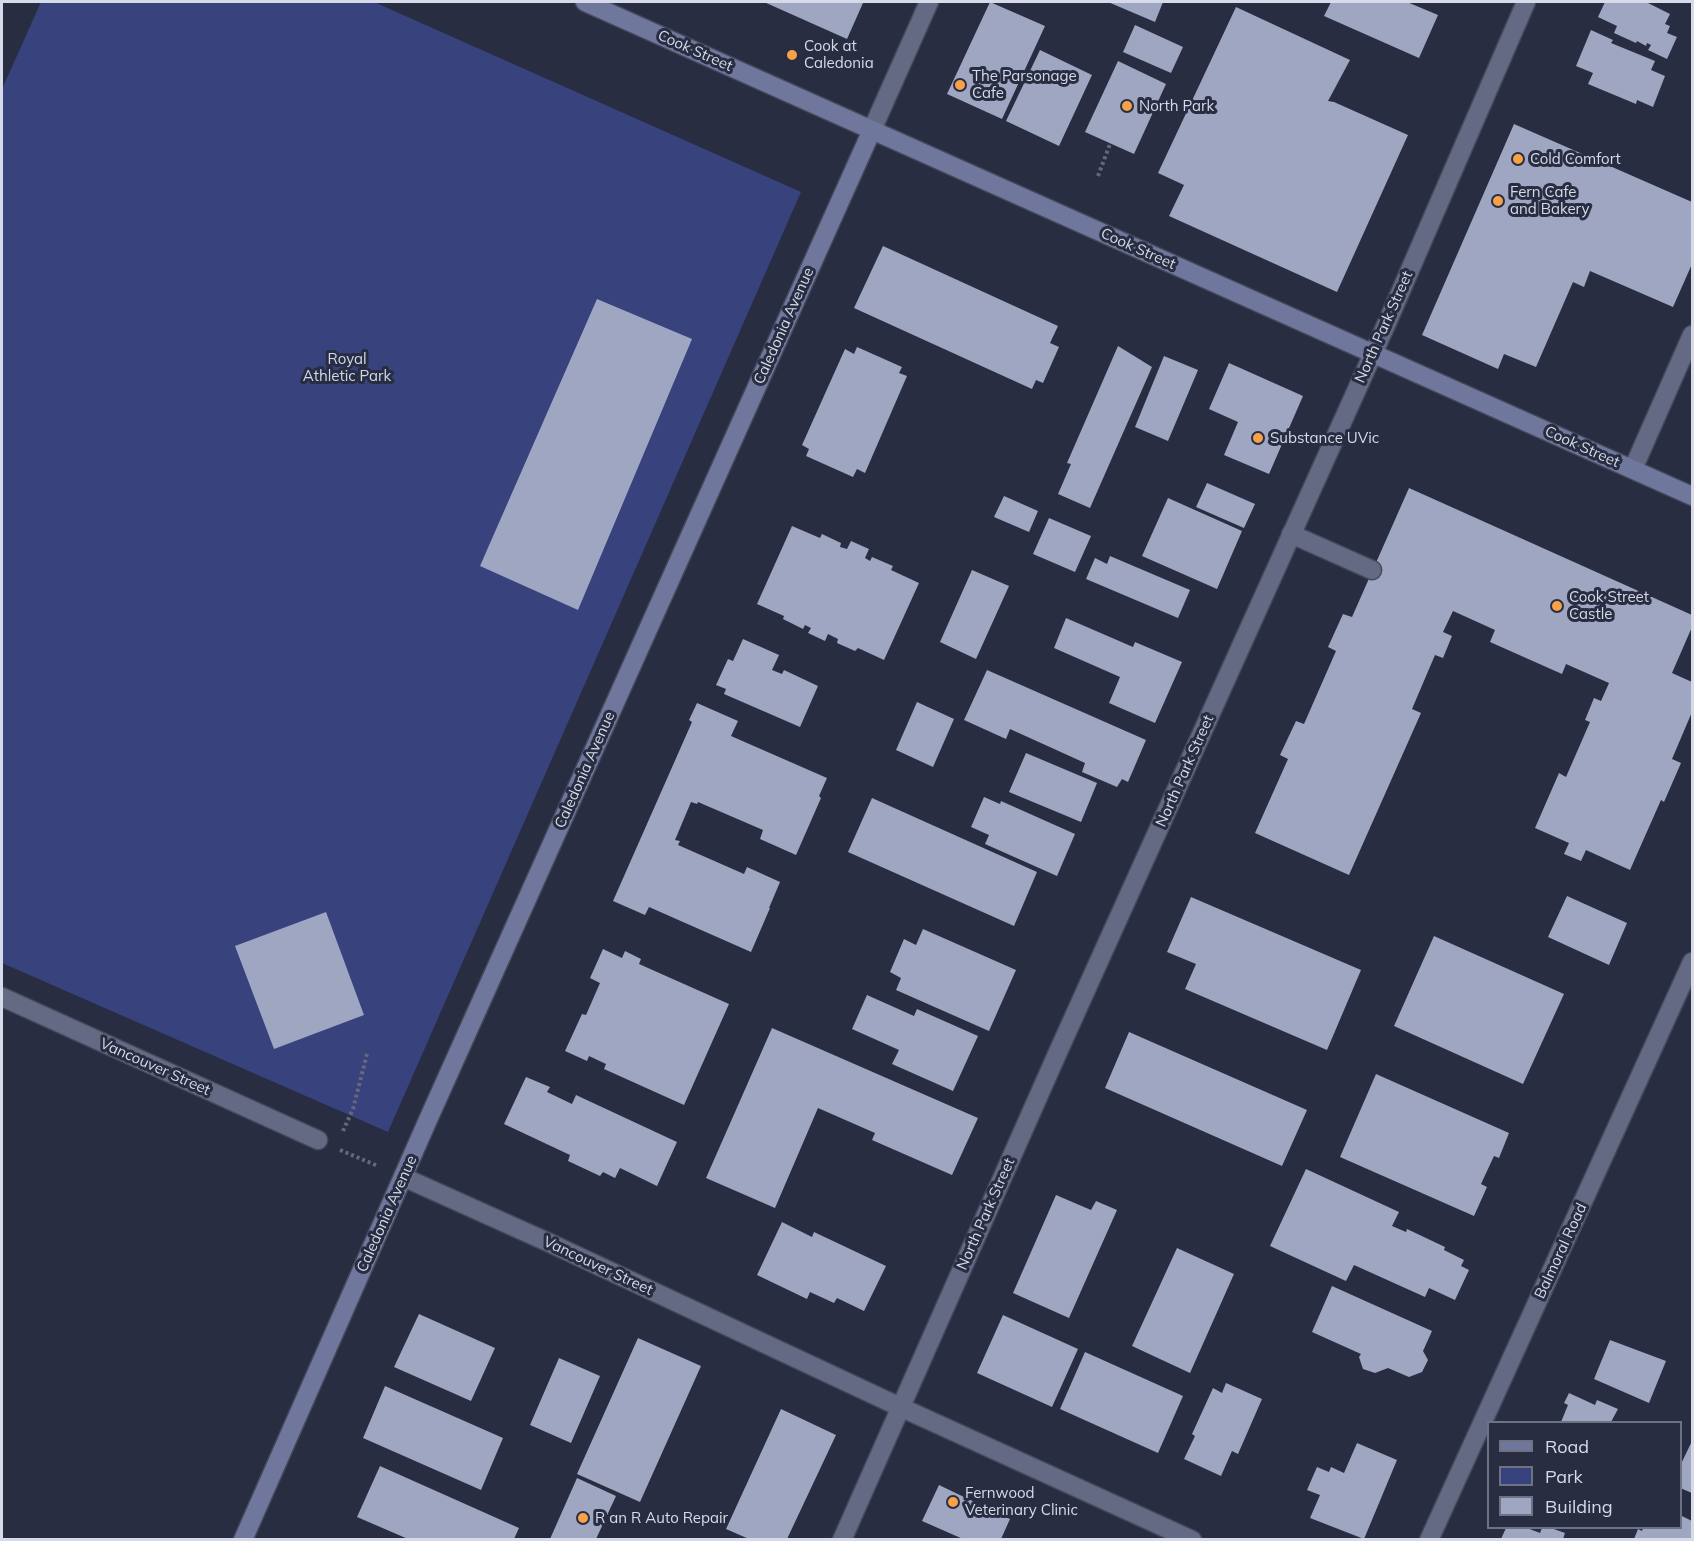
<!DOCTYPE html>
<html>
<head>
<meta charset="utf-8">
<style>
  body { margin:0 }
  #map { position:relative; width:1694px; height:1541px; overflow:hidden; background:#282d42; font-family:Mulish,sans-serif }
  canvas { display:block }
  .frame { position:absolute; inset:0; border:3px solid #d6dae9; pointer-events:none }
  .legend { position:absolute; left:1487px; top:1421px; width:195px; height:108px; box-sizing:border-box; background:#282d42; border:2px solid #6e7285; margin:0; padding:8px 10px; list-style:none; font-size:18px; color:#d6dae9 }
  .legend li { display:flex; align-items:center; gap:12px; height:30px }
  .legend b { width:30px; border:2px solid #6e7285 }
</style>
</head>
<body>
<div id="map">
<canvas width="1694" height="1541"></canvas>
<div class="frame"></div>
<ul class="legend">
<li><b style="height:8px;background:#6f789c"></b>Road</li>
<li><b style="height:16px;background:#38427d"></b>Park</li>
<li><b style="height:16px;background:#9fa6c1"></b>Building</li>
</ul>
</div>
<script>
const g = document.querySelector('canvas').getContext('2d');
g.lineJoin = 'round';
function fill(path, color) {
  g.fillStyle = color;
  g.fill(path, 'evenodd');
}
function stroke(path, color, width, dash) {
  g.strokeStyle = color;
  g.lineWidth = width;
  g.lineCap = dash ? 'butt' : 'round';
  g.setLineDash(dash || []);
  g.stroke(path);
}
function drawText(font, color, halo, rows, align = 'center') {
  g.font = font + ' Mulish,sans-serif';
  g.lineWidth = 6;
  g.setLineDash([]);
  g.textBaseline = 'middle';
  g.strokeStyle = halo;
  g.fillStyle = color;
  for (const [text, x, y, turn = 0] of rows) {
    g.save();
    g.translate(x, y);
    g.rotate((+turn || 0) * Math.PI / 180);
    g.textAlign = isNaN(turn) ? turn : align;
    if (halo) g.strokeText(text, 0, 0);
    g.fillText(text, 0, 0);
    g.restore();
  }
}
fill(new Path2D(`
  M41,2H374L801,192L388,1132L2,963V89Z`), '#38427d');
fill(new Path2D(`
  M764,2H859L863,3L847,39Z
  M990,2L1045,26L1002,119L947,94Z
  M1108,2H1163L1155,22Z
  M1331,2H1407L1438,15L1419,58L1324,16Z
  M1605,2H1646L1670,14L1665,24L1670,26L1667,33L1677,37L1667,59L1648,50L1651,45L1647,43L1646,46L1637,41L1636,43L1614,33L1617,26L1598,17Z
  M1236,7L1350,60L1328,101L1334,102L1408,135L1337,292L1169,216L1184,185L1158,173Z
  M1135,25L1183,47L1171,73L1123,52Z
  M1591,30L1613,40L1611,43L1655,61L1651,70L1665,76L1653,107L1637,100L1636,104L1588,84L1593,73L1576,66Z
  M1040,50L1092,75L1059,146L1006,121Z
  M1118,61L1166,84L1134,154L1085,132Z
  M1514,124L1692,202V264L1673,307L1590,271L1584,287L1573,282L1536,367L1504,354L1498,369L1422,335Z
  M883,246L1058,326L1050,343L1059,347L1043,383L1036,380L1032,389L854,308Z
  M597,299L692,339L578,610L480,566Z
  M1118,346L1152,367L1090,508L1058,494L1071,464L1067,463Z
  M857,347L902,367L899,373L907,376L865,473L857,469L853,477L806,456L809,449L802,445L845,349L854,354Z
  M1164,356L1198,370L1168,441L1135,427Z
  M1229,363L1303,396L1269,474L1224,455L1238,422L1209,409Z
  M1207,483L1255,504L1244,528L1196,507Z
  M1409,488L1692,615V627L1672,673L1692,682V712L1672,759L1681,763L1664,802L1661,800L1630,870L1586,850L1581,861L1564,854L1569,843L1535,828L1559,773L1566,777L1590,722L1585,720L1594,698L1601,701L1609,683L1566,664L1562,674L1490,642L1495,630L1453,611L1443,632L1452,636L1443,658L1435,655L1412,709L1421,713L1349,875L1255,833L1288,759L1280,755L1296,721L1304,724L1336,651L1328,647L1343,614L1352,617Z
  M1004,496L1038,511L1029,532L994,517Z
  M1168,498L1242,531L1217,589L1142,556Z
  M1049,518L1091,536L1075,572L1033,554Z
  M792,526L820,538L822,534L841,543L840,547L847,549L851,541L869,549L865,558L870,561L872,557L893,566L891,570L919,583L884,660L858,648L855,651L837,643L838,639L828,634L825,641L808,633L811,628L805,625L803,629L783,619L784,616L757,604Z
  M1110,556L1190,590L1178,618L1086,579L1095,558L1107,564Z
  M972,570L1009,586L976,659L940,642Z
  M1066,618L1133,647L1135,642L1182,662L1155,723L1109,703L1120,677L1054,648Z
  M743,639L779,655L772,670L782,674L784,670L818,686L800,727L724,694L726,689L716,685L728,659L733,661Z
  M987,670L1146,740L1128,782L1122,779L1117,787L1082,772L1085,763L1010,729L1006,739L964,720Z
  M917,702L954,719L933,767L896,750Z
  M697,703L738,721L731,736L827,778L819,796L821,798L796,855L760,839L763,830L698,802L697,804L691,802L675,840L680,841L678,845L744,874L747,867L780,882L769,908H770L751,952L649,907L645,915L613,901L692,722L689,720Z
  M1026,753L1097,783L1081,822L1009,792Z
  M984,797L1000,804L1001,801L1075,834L1057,876L985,844L989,835L971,827Z
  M872,798L1037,872L1014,926L848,852Z
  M1567,896L1627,923L1609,965L1548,937Z
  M1191,897L1361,970L1327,1050L1185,989L1196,964L1167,952Z
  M326,912L364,1015L274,1049L235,946Z
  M923,929L1016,970L989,1031L896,990L901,978L890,972L904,939L916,945Z
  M1434,936L1564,994L1523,1084L1394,1026Z
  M603,949L622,958L625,951L641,959L639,964L729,1004L684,1105L604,1069L606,1064L589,1056L587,1061L565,1051L582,1014L586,1015L600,983L590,978Z
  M867,995L914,1016L917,1009L978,1036L953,1091L892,1064L899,1050L852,1029Z
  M772,1028L978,1118L952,1175L872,1140L875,1133L818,1108L775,1208L706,1178Z
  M1129,1032L1307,1110L1282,1166L1105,1088Z
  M1376,1074L1509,1133L1499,1158L1494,1156L1481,1184L1487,1187L1474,1216L1340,1157Z
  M526,1077L550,1087L547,1092L572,1104L576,1095L677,1142L657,1186L620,1168L615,1178L603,1172L600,1176L568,1161L570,1155L504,1124Z
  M1306,1169L1399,1212L1392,1226L1406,1232L1407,1229L1445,1247L1444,1250L1464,1260L1461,1266L1469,1270L1455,1300L1429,1288L1425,1297L1354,1265L1346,1281L1270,1246Z
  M1056,1195L1091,1210L1096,1201L1117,1210L1069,1318L1013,1293Z
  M782,1222L812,1237L814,1232L886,1266L864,1311L837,1298L834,1303L810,1292L807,1299L757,1275Z
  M1177,1248L1234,1274L1190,1373L1132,1346Z
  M1332,1286L1432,1331L1423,1351L1428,1360L1422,1372L1409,1377L1388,1368L1375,1373L1363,1369L1359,1357L1361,1354L1312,1332Z
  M419,1314L495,1348L471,1401L394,1367Z
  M1003,1315L1078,1349L1052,1407L977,1373Z
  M638,1338L701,1366L640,1502L577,1474Z
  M1610,1340L1666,1361L1649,1403L1594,1379Z
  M1085,1352L1183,1396L1158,1453L1060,1409Z
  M559,1358L600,1376L571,1443L530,1425Z
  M1226,1383L1262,1399L1238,1454L1232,1451L1221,1476L1184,1459L1195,1436L1192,1434L1213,1388L1222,1393Z
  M385,1386L503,1438L481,1490L363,1438Z
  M1569,1393L1595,1405L1597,1400L1618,1409L1611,1422H1561L1568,1405L1564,1403Z
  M781,1409L836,1435L787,1539H749L726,1529Z
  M1692,1441V1493L1680,1488V1466Z
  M1357,1443L1397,1460L1364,1539L1310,1518L1320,1495L1307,1490L1317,1467L1329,1472L1331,1467L1344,1473Z
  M380,1466L519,1528L514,1539H408L357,1517Z
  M577,1478L616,1496L596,1539H550Z
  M939,1485L1010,1519L1001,1539H963L922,1521Z
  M1680,1515L1692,1521V1539H1634L1638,1529L1642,1531L1643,1528H1680Z
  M1506,1528H1527L1540,1533L1542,1528H1551L1565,1533L1563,1539H1501Z`), '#9fa6c1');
const lane = new Path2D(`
  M1291,534L1372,570`);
const street = new Path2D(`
  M872,130L929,2
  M1633,469L1692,335
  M2,997L318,1140
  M403,1177L552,1244L900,1407L1192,1540
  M842,1540L1058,1052L1390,316L1526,2
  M1429,1540L1692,962`);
const secondary = new Path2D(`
  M585,2L1692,496
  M243,1540L427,1122L872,130`);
stroke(lane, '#44485a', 21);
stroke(street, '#44485a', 21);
stroke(secondary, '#44485a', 21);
stroke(new Path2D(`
  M1098,176L1110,144
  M343,1131L353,1109L367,1054
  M340,1150L378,1166`), '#65697c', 4, [3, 3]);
stroke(lane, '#646a83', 18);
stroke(street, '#646a83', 18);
stroke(secondary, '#6f789c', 18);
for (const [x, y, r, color] of [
  [792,55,6,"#f7a149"],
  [960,85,6,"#f7a149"],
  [1127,106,6,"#f7a149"],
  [1518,159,6,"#f7a149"],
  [1498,201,6,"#f7a149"],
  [1258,438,6,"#f7a149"],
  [1557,606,6,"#f7a149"],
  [953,1502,6,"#f7a149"],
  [583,1518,6,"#f7a149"]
]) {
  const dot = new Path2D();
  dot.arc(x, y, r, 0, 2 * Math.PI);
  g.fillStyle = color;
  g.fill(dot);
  stroke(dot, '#282d42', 2);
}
drawText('15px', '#d6dae9', '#282d42', [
  ["Cook at",804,46],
  ["Caledonia",804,63],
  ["The Parsonage",972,76],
  ["Cafe",972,93],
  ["North Park",1139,106],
  ["Cold Comfort",1530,159],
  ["Fern Cafe",1510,192],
  ["and Bakery",1510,209],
  ["Substance UVic",1270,438],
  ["Cook Street",1569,597],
  ["Castle",1569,614],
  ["Fernwood",965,1493],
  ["Veterinary Clinic",965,1510],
  ["R an R Auto Repair",595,1518]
], 'left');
drawText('15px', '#d6dae9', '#282d42', [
  ["Cook Street",695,51,24],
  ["Cook Street",1138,249,24],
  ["Caledonia Avenue",784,326,-66],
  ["North Park Street",1384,327,-66],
  ["Cook Street",1582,447,24],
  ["Caledonia Avenue",585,770,-66],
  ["North Park Street",1185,771,-66],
  ["Vancouver Street",155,1067,24],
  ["Caledonia Avenue",387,1214,-66],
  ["North Park Street",986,1214,-66],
  ["Balmoral Road",1561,1251,-65],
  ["Vancouver Street",598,1266,25]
]);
drawText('15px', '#d1d7ec', '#282d42', [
  ["Royal",347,359],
  ["Athletic Park",347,376]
]);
</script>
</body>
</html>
